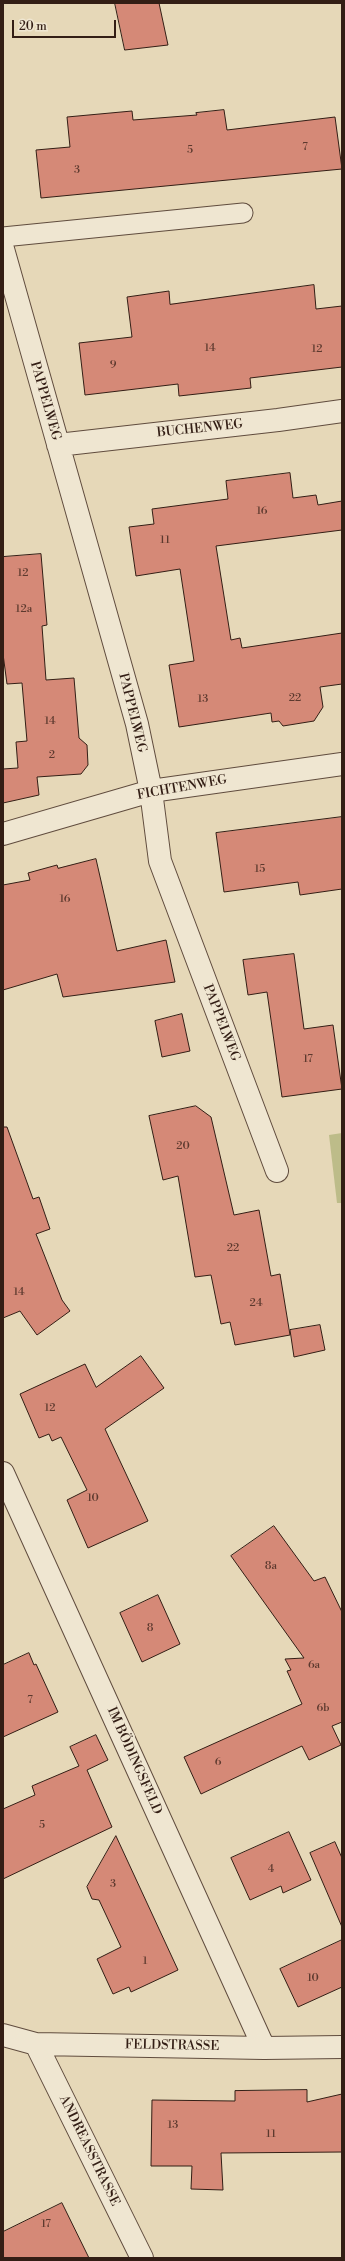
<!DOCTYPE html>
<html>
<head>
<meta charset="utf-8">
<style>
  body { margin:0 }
  #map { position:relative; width:345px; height:2261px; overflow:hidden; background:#e6d8b8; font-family:"Libre Bodoni",serif }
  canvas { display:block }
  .frame { position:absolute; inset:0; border:4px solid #331e15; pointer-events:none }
  .scale { position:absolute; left:12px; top:20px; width:104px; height:18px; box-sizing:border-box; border:2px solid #331e15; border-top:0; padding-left:5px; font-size:12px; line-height:14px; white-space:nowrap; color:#331e15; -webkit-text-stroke:3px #efe6d1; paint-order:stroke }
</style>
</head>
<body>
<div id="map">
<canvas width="345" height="2261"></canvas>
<div class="frame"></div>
<div class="scale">20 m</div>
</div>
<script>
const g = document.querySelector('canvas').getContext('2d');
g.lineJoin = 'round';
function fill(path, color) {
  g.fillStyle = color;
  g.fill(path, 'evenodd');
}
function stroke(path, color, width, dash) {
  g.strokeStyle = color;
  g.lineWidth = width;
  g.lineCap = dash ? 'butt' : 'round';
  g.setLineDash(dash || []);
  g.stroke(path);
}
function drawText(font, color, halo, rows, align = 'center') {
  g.font = font + ' "Libre Bodoni",serif';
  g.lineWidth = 4;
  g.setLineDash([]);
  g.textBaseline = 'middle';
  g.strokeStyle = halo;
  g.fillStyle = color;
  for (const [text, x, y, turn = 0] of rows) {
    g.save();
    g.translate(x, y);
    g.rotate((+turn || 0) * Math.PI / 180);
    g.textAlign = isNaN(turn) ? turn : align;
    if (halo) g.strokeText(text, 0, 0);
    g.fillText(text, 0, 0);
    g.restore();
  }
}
fill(new Path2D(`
  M342,1133V1203H337L329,1135Z`), '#bdbc89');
const building = new Path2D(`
  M115,3H159L168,45L125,50Z
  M224,110L227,130L335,117L342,169L41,198L36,150L70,147L67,117L132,111L133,120L197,115L196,113Z
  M314,285L316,309L342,306V367L250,378L251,388L179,396L178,384L85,395L79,343L132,337L127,297L169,291L170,304Z
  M290,473L293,498L316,495L318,505L342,501V530L216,546L231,640L240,638L242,648L342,633V684L320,687L323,707L314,721L283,726L279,721L272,722L271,713L179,727L169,665L194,661L180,569L136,576L129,527L154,524L152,509L228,499L226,481Z
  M41,554L47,625L42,626L46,680L74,678L79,738L87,745L88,765L81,774L37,777L39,795L3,803V769L18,768L16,742L27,741L22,683L7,684L3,654V557Z
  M342,817V889L300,895L298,882L224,892L216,833Z
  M96,859L117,951L166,940L175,982L63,997L57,974L3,990V885L30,880L28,873L57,865L58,868Z
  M294,954L304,1029L333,1025L342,1089L282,1097L267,992L248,995L243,960Z
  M182,1014L190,1051L162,1057L155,1021Z
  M196,1106L211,1117L234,1215L259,1210L271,1276L280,1274L290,1335L235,1345L230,1322L221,1324L211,1275L195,1277L178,1176L163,1180L149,1116Z
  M3,1127H7L33,1199L39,1197L50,1229L36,1234L62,1300L70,1311L37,1335L20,1311L3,1318Z
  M320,1325L325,1350L294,1357L290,1330Z
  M141,1356L164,1388L105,1429L148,1521L88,1548L67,1500L87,1490L61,1437L52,1441L49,1434L39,1438L20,1394L85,1364L96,1387Z
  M274,1526L314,1581L325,1577L342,1612V1722L332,1726L341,1745L309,1760L302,1746L201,1794L184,1757L302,1704L287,1671L291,1670L285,1659L304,1658L231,1556Z
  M158,1595L180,1644L142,1662L120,1613Z
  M29,1653L34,1665L36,1664L58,1712L3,1737V1665Z
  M96,1735L108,1760L87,1770L112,1827L3,1879V1809L35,1795L32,1786L79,1766L70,1747Z
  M289,1832L311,1880L283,1893L281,1886L250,1900L231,1858Z
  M116,1836L178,1970L131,1992L129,1987L113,1994L97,1959L121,1947L99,1900L92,1899L87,1887Z
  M335,1842L342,1858V1927L310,1853Z
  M342,1940V1987L298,2007L280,1969Z
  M307,2090V2102L342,2094V2152L221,2153L223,2190L191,2189L192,2166H151L152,2100L235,2101V2091Z
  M62,2203L89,2258H3V2232Z`);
fill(building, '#d58977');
stroke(building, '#331e15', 1);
const service = new Path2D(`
  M3,237L243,213`);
const minor = new Path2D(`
  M3,249L137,724L151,791L160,861L277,1171
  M58,445L278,420L342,411
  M3,834L151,791L342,764
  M3,1473L264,2048
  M3,2035L36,2044L264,2048L342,2047
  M36,2044L142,2258`);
stroke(service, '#604c3e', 21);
stroke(minor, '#604c3e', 24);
stroke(service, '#efe6d1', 19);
stroke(minor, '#efe6d1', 22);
drawText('11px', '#5c392e', null, [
  ["7",305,147],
  ["5",190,150],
  ["3",77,170],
  ["14",210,348],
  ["12",317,349],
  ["9",113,365],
  ["16",262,511],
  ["11",165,540],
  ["12",23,573],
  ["12a",24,609],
  ["22",295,698],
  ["13",203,699],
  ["14",50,721],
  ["2",52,755],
  ["15",260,869],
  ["16",65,899],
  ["17",308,1059],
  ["20",183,1146],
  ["22",233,1248],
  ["14",19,1292],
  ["24",256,1303],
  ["12",50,1408],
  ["10",93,1498],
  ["8a",271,1566],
  ["8",150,1628],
  ["6a",314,1665],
  ["7",30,1700],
  ["6b",323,1708],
  ["6",218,1762],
  ["5",42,1825],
  ["4",271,1869],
  ["3",113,1884],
  ["1",145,1961],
  ["10",313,1978],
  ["13",173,2125],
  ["11",271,2134],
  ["17",46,2224]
]);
drawText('13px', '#331e15', '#efe6d1', [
  ["PAPPELWEG",45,401,74],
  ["BUCHENWEG",200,429,-6],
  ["PAPPELWEG",132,713,76],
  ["FICHTENWEG",182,788,-10],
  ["PAPPELWEG",221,1023,69],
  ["IM BÖDINGSFELD",134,1761,66],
  ["FELDSTRASSE",172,2046,1],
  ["ANDREASSTRASSE",89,2151,64]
]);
</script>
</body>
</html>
